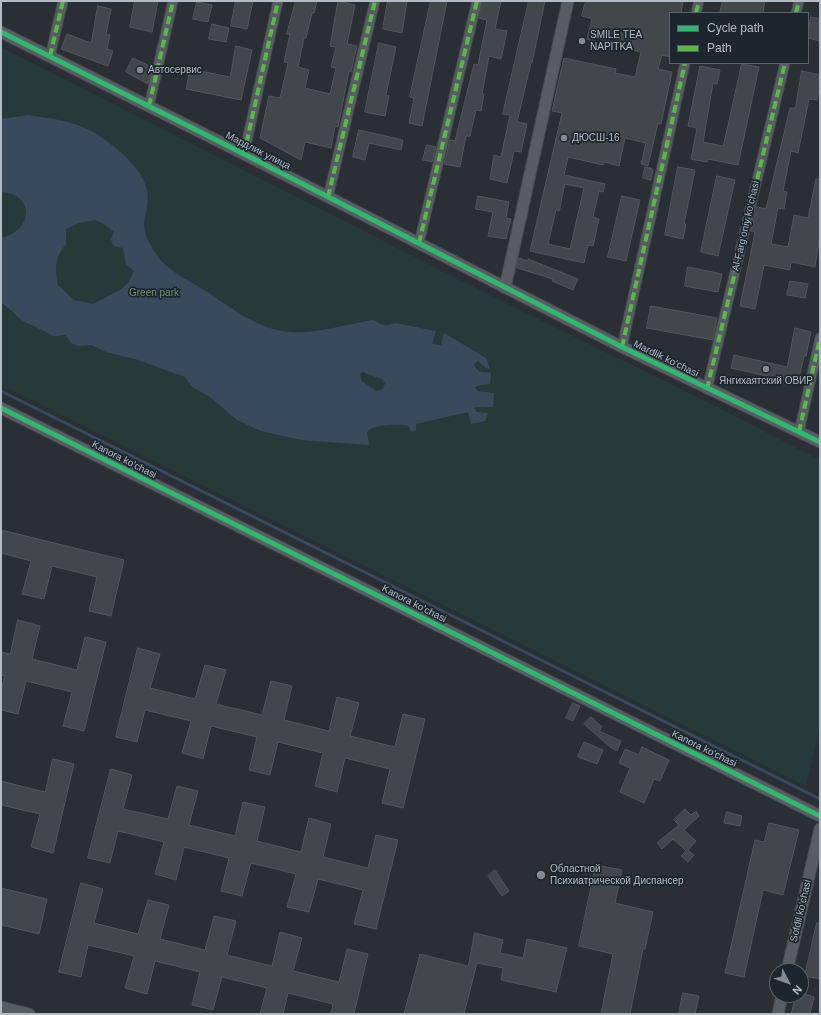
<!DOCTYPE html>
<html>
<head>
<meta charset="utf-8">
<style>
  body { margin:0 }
  #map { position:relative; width:821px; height:1015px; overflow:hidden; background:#292f34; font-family:Helvetica,sans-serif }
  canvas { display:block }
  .frame { position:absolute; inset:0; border:2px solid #b3bbc5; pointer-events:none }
  .legend { position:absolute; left:669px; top:12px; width:140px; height:52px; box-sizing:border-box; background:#1d262e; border:1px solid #59626a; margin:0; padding:5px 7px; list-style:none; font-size:12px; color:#b3bbc5 }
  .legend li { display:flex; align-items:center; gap:8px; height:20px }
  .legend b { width:20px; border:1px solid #59626a }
  .north { position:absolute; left:769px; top:963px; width:40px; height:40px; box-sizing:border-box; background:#1d262e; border:1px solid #59626a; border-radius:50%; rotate:131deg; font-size:11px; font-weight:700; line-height:16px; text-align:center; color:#b3bbc5 }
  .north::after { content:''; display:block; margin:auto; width:14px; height:18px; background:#838a92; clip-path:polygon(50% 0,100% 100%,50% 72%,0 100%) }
</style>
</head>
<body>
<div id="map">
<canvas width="821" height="1015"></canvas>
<div class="frame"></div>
<ul class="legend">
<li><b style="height:5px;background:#33b770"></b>Cycle path</li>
<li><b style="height:5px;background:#58b947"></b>Path</li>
</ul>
<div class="north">N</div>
</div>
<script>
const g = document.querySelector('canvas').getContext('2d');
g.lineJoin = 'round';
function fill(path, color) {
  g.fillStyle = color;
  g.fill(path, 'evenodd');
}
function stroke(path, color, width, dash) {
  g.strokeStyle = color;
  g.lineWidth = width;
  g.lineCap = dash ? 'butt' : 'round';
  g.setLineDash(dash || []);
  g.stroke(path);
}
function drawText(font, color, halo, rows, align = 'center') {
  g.font = font + ' Helvetica,sans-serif';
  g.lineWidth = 3.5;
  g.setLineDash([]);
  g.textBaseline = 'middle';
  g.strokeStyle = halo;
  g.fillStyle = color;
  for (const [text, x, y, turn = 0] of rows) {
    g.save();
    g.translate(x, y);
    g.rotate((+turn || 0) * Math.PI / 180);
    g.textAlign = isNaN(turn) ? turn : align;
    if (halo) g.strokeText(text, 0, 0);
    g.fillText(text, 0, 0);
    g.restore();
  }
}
fill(new Path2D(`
  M1,47L496,298L713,405L820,460V727L806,786L1,385Z`), '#273a3a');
fill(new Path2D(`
  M28,115C49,118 74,121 93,132C113,144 142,167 147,190C151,208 139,220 147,238C150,245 156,255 161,261C173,273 189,281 204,290C230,307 258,330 290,332C318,334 346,324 374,320C381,325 386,327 395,323L436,331L432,344L441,345L444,333L486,358L490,369L486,368L478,361L474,364C478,374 482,371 491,373L490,384L481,385L475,387L478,391L494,393L493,407H476L474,408L477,412L488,413L485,421L471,424L468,412L416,424V431L411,432L409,427L407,425C396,425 375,423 367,432L369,445L301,440L261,431L237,420L210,397L192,387L185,377L135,359L106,352L91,345L78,346L71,343C63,327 61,340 51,335C42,329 29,325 20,319C13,313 9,307 1,303V238C34,231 35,194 1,192V119ZM95,220L102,223L114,232L111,239L113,246L123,248L126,264L134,271L129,282L120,290L93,304L74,300L58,285C55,267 54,259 66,244V229L79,223ZM362,372L382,379L385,383L383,389L376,391L362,381L360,375Z`), '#384b5d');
stroke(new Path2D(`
  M1,391L820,799`), '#384b5d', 3);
const building = new Path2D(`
  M135,1H158L152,32L130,27Z
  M236,1H253L247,29L231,26Z
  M296,1H317L314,13H312L306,38H304L298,67L309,70L305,88L330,94L336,68L331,67L336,47L330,46L338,1L355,5L347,44L357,46L351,72L349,71L338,127L335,126L331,148L305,142L301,160L260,138L269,96L280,98L288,63L284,62L290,34H287Z
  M388,1H407L402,33L383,29Z
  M431,1H447L422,126L409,123L414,98L410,97Z
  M483,1H501L495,29L507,31L501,59L489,56L482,94H484L481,111L476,110L470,136H466L460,167L444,164L450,140L455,141L474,64L478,65L487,20L479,18Z
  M529,1H545L532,63H531L517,122L527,124L521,152L514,151L507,183L490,179L494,155L501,157L510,115L503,114Z
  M586,1H683L681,13H670V57L662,55L658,69L672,72L661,124L658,123L648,166L641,164L646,143L625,138L619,166L604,162L603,165L568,157L564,175L605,184L603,192L599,191L593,217L599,219L593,246L588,245L584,263L530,251L562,113L552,111L564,58L616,69L615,73L635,77L641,52L615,46L616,43L595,38L594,41L587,39L592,19L582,16ZM565,184L584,188L570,249L548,244L556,210L559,211Z
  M723,1H765L763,13H720Z
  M197,2L212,5L208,22L193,19Z
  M98,6L111,9L106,34L110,35L107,49L113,51L108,66L61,49L67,34L91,43Z
  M811,17L820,19V41L808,38Z
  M212,24L229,28L226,42L209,39Z
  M379,43L396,47L386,95L389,96L385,116L365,112Z
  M236,46L252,50L241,100L186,89L190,69L230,77Z
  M133,58L152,67L148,84L126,72Z
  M742,64L759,67L738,165L708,159L707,162L691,159L697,128L688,126L700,66L720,70L717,84L713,83L703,142L723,146Z
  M802,71L820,75V86L817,100L809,99L798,153L791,151L783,191L787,192L784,209L778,208L771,244L788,247L794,215L808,218L816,179H820V235L815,267L791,262L790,270L764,265L755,309L740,306L755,232L751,231L757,207L766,209L790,108H795Z
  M359,130L403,140L401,150L369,143L365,160L353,157Z
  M427,145L436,147L432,162L423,160Z
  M645,167L653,169L651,180L643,178Z
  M678,167L695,170L684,224H686L683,239L665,235Z
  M717,176L735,180L718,256L701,252Z
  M478,196L509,202L506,218L511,219L506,239L488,236L493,212L476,209Z
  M622,196L640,200L626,261L608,257Z
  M519,258L528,261V259L578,279L573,290L552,281L553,279L517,268Z
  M688,267L722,274L718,292L685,286Z
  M790,281L808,284L805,298L787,295Z
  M651,306L717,318L713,340L647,328Z
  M795,328L811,332L806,356H804L798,383L731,368L734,355L787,367Z
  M1,530L124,560L111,616L89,611L97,577L52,566L44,599L22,594L31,561L1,553Z
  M18,620L40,626L32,659L77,670L85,637L106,642L84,731L63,726L72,692L26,681L18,714L1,710V690L5,676L1,675V652L10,654Z
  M138,648L160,654L150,688L195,699L205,665L226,670L216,704L262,715L271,681L292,686L284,720L329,731L337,697L359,703L350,736L395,747L403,714L425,719L403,808L382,803L390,769L345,758L337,792L315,786L323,753L278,742L270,775L249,770L257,737L211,726L203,759L182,753L191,721L145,710L137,742L116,737Z
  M573,703L580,706L573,721L566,718Z
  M591,717L602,727L599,731L621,741L617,751L610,747L584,724Z
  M584,742L603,750L597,764L578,757Z
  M642,747L669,760L660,781L654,779L644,803L620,792L630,768L619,763L625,749L639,755Z
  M53,759L74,764L53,853L31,847L40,814L1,805V781L45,792Z
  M111,769L132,775L123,809L168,819L177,786L198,791L189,825L235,836L243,802L265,807L257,841L301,852L309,818L331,824L323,857L368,868L376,835L398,840L376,929L354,924L363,890L318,879L309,912L287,907L296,874L251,863L242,896L221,891L229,858L184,847L176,880L155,874L164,842L118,831L110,863L88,858Z
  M685,809L691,815L696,811L699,816L684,830L696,841L688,850L694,855L688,862L681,856L686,851L673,839L662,849L657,843L679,825L674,820Z
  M727,812L742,816L740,826L724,823Z
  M769,823L799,830L783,895L763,890L744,977L725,973L755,840L764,842Z
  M596,865L622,870L615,903L653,912L645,949H643L630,1014H601L613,954L579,946Z
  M495,870L509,891L502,896L488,876Z
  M81,883L103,889L94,923L138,934L148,900L169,905L160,939L205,950L214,916L236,921L227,955L272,966L280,932L302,938L293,971L339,982L347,949L368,954L354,1014H331L333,1004L288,993L283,1014H260L267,988L222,977L213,1010L192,1005L200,972L155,961L147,994L125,988L134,956L88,945L81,977L59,972Z
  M1,888L47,899L39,934L1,925Z
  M817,923H820V979L805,976Z
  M475,933L503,940L500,953L523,958L527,939L567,948L556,992L501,980L503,968L477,963L464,1014H404L420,954L468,966Z
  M683,993L699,996L695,1014H679Z
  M801,993L814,997L810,1014H791L796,995H801Z`);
fill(building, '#42474c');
stroke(building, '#51565b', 1);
const minor = new Path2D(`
  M696,13L699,1
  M796,13L799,1
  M50,56L63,1
  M149,106L173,1
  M244,154L278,1
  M328,197L375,1
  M419,243L477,1
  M622,347L685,63
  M707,389L785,63
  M799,432L820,338`);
const tertiary = new Path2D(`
  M1,32L244,154L622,347L820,442
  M505,288L568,1
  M1,408L820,816
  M787,971L820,829
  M1,1007L29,1014
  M778,1014L782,995`);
stroke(minor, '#474b4f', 11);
stroke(tertiary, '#474b4f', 13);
stroke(minor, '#585d63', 9);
stroke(tertiary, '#585d63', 11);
stroke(new Path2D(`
  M696,13L699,1
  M796,13L799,1
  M50,56L63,1
  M149,106L173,1
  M244,154L278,1
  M328,197L375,1
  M419,243L477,1
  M622,347L685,63
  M707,389L785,63
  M799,432L820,338`), '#58b947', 4, [8, 4]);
stroke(new Path2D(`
  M1,32L244,154L622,347L820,442
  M1,408L820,816`), '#33b770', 5);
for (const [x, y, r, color] of [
  [582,41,4,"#838a92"],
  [140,70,4,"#838a92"],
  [564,138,4,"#838a92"],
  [766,369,4,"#838a92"],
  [541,875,5,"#838a92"]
]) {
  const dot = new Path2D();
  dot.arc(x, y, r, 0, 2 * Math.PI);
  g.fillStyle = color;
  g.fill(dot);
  stroke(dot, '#1d262e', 1.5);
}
drawText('10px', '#b3bbc5', '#1d262e', [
  ["SMILE TEA",590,35],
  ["NAPITKA",590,47],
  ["Автосервис",148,70],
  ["ДЮСШ-16",572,138],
  ["Янгихаятский ОВИР",766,381,"center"],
  ["Областной",550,869],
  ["Психиатрической Диспансер",550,881]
], 'left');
drawText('10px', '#b3bbc5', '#1d262e', [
  ["Мардлик улица",258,151,27],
  ["Al-Farg‘oniy ko‘chasi",746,226,-77],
  ["Mardlik ko‘chasi",666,359,26],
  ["Kanora ko'chasi",124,460,27],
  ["Kanora ko'chasi",414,604,27],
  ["Kanora ko'chasi",704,749,26],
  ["Sofdil ko'chasi",801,911,-77]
]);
drawText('10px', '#6c9572', '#1d262e', [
  ["Green park",154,293]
]);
</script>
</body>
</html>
